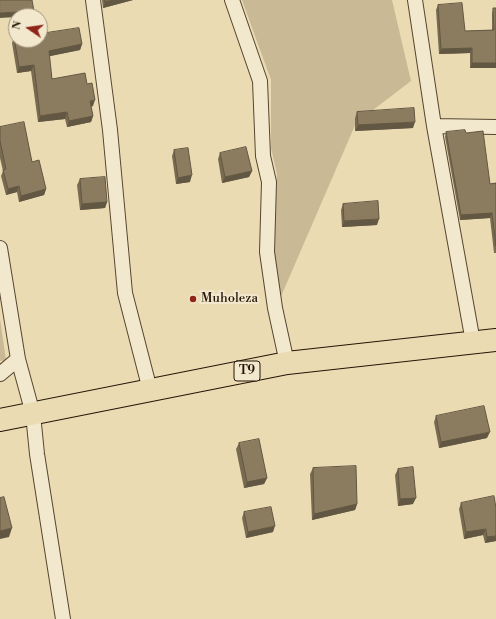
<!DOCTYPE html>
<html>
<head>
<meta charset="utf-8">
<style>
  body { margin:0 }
  #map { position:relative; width:496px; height:619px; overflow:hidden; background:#ebdbb2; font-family:"Libre Bodoni",serif }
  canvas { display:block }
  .north { position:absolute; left:8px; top:8px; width:40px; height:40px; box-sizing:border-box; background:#f2e8cd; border:1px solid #a0947d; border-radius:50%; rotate:283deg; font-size:11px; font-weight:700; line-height:16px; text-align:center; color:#251506 }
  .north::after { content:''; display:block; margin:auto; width:14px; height:18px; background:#8f2418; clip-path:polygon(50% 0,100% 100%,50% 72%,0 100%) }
</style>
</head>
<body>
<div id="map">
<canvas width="496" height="619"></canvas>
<div class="north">N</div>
</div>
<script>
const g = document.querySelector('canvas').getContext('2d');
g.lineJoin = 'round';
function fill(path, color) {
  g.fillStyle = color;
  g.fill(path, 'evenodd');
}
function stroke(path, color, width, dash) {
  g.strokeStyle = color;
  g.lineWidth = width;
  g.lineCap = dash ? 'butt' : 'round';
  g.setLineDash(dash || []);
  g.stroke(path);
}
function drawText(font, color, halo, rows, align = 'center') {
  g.font = font + ' "Libre Bodoni",serif';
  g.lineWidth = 4;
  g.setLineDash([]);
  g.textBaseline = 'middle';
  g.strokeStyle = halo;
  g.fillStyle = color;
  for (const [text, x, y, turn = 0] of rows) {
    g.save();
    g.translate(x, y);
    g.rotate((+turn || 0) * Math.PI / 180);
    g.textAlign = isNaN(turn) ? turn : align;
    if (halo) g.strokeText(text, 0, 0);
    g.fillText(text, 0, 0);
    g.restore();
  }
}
fill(new Path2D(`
  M242,0H392L411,81L356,123L279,301L271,228L276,200L277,174L271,148V80Z
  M0,319L6,360L0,361Z`), '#c9b995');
const minor = new Path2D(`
  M93,0L110,130L125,293L150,390
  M232,0L260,81L263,156L269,182L267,252L275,308L287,363
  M415,0L434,126L473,342
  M434,126L496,127
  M0,248L18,359L33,414L37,454L63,619
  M0,374L18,359`);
const trunk = new Path2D(`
  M0,420L287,363L496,340`);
stroke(minor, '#564631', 16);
stroke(trunk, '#251506', 24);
stroke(minor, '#f2e8cd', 14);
stroke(trunk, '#ebdbb2', 22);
fill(new Path2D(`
  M102,0H133L103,8Z
  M438,5L465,31L492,30V13L493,8L496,68H470V53L439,54L436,10Z
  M14,37L82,44L80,50L49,56L52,79L87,84L93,106L91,107L93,116L91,122L67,127L65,119L38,122L31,71L17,73L12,43Z
  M357,112L413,128L355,131V118Z
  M0,127L32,162L46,189L44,195L19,202L17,192L6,195L1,176L3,171L0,158Z
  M446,132L466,133L490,184L496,183V253H494L490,218L460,220L445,137Z
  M174,150L190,182L176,184L172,156Z
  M220,153L252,171L249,177L222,183L218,159Z
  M80,179L107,202L105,208L80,210L77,185Z
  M343,204L377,225L342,227L341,210Z
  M436,416L487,438L439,448L434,422Z
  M239,443L267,478L264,484L244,488L236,449Z
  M313,468L357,504L355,510L312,520L310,474Z
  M398,469L413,504L398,506L395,475Z
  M461,503L496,541L485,543L483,535L464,539L459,509Z
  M244,512L273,532L246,538L242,518Z`), '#786b52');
fill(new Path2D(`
  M114,0H133L103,8L105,2Z
  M34,11L32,16H16V17L0,18V13Z
  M82,44L80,50L46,57L49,51Z
  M472,48L470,53L439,54L441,49Z
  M472,63H496V68H470Z
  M34,65L31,71L17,73L19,67Z
  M95,100L93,106L88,107L90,101Z
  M67,112L65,119L38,122L40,116Z
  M93,116L91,122L67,127L69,121Z
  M415,122L413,128L355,131L358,125Z
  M252,171L249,177L222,183L225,177Z
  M192,175L190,182L176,184L178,178Z
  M19,186L17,192L6,195L8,189Z
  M46,189L44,195L19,202L21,196Z
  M107,202L105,208L80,210L82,204Z
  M492,213L490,218L460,220L461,215Z
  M379,219L377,225L342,227L344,221Z
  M490,432L487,438L439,448L441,442Z
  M267,478L264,484L244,488L247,482Z
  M416,498L413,504L398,506L400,499Z
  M357,504L355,510L312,520L314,514Z
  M275,526L273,532L246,538L248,532Z
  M12,528L9,537L0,539V531Z
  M486,529L483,535L464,539L466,532Z
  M496,536V541L485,543L487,537Z`), '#625742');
const building = new Path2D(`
  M0,0H32L34,11L0,13Z
  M105,0H114L105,2Z
  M462,3L465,31L494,30L493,8H496V63H472V48L441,49L438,5Z
  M79,28L82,44L49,51L52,79L85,73L87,84L92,83L95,100L90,101L93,116L69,121L67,112L40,116L34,65L19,67L14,37H16V40H40V34Z
  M414,108L415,122L358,125L357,112Z
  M24,122L32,162L39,160L46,189L21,196L19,186L8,189L3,170L6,169L0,141V127Z
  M465,130L466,133L483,131L490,184L496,183V246L492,213L461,215L446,132Z
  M246,147L252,171L225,177L220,153Z
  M188,148L192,175L178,178L174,150Z
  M105,177L107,202L82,204L80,179Z
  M378,201L379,219L344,221L343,204Z
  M484,406L490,432L441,442L436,416Z
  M259,439L267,478L247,482L239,443Z
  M356,466L357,504L314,514L313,468Z
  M413,467L416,498L400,499L398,469Z
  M494,496L496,508V536L487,537L486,529L466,532L461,503Z
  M4,497L12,528L0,531V498Z
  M271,507L275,526L248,532L244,512Z`);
fill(building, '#8c7c5f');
stroke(building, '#625742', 1);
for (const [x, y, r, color] of [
  [193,299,4,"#8f2418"]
]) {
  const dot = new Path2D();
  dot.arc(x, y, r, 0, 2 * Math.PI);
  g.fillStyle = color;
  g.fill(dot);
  stroke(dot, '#f2e8cd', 1.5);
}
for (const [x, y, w] of [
  [247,371,26]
]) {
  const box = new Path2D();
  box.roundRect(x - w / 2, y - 10, w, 20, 3);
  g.fillStyle = '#f2e8cd';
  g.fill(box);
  stroke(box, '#251506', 1);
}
drawText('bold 12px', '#251506', null, [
  ["T9",247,371]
]);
drawText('13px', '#251506', '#f2e8cd', [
  ["Muholeza",201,299]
], 'left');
</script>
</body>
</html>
